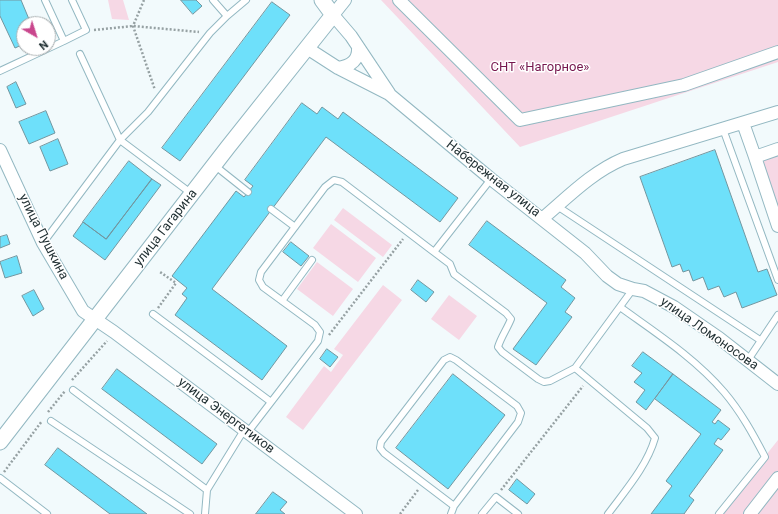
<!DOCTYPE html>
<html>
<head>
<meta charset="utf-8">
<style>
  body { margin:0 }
  #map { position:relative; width:778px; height:514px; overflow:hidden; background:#f2fafc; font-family:Roboto,sans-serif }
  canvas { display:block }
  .north { position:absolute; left:16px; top:16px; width:40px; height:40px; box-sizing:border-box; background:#fff; border:1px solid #a5abad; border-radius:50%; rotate:141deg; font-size:11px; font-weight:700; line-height:16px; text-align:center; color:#1f2e31 }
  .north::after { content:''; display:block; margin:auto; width:14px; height:18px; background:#c9468d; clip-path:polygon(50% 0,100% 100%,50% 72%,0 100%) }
</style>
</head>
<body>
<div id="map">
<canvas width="778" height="514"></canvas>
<div class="north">N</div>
</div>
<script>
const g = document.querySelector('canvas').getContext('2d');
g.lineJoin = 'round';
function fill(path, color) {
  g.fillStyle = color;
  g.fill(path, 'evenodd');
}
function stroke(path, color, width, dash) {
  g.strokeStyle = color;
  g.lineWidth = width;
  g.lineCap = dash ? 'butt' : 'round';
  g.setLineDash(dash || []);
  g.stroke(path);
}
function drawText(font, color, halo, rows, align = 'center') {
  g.font = font + ' Roboto,sans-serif';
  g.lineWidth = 3;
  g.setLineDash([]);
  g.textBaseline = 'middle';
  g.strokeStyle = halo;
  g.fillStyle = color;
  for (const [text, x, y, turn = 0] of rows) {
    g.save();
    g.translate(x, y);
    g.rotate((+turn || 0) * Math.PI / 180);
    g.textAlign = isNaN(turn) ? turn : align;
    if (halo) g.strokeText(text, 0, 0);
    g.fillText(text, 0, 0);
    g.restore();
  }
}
fill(new Path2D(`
  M108,0H123L129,20L112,19Z
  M381,0H778V62L520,147Z
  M778,143V226L755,157Z
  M343,208L392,245L383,257L334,220Z
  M331,224L376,258L358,282L313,248Z
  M317,262L353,289L333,316L297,289Z
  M383,285L402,300L303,430L286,417L324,366L331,372L343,355L334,349Z
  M449,295L477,316L459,340L431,319Z
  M778,440V514H719Z`), '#f6d8e5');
const building = new Path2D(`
  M0,0H21L31,24H24V44L15,48L0,16Z
  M181,0H196L202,6L193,14Z
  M272,2L290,15L180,161L162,148Z
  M16,82L26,104L16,108L7,87Z
  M302,103L317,114L322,107L338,119L343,112L458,198L440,222L326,137L212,289L287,346L262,380L175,315L187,298L182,294L187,288L172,276L236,191L244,197L253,186L245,180Z
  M46,111L55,133L29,144L19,122Z
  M58,139L68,164L50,171L40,147Z
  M715,150L758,272L767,269L777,295L742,308L736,292L724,297L719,286L708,290L703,277L693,281L689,270L683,272L680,264L672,267L640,177Z
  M129,161L152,179L106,239L83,222Z
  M152,179L161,185L105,260L73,236L83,222L106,239Z
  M487,221L566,280L561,287L575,298L565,312L572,317L536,365L513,349L547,303L469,245Z
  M7,235L10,244L0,248V237Z
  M291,242L309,256L301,266L283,252Z
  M17,256L22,273L5,278L0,262Z
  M418,280L434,292L426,302L411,290Z
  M34,290L44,309L33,316L22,296Z
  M327,349L338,357L330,367L320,359Z
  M643,352L673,374L646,410L636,402L645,390L634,382L642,373L632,366Z
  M117,369L217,444L202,464L102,389Z
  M453,374L505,415L448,489L396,448Z
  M673,374L721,410L712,422L715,424L718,420L730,429L721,440L718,438L714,444L723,450L689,496L694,500L684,514H651L672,486L666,481L701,434L655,399Z
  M58,448L147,514H110L45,465Z
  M517,479L535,494L527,504L509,490Z
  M273,492L287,502L280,510L285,514H256Z`);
fill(building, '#6ee0fa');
stroke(building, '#72969f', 1);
const service = new Path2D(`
  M227,16L246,0
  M64,41L86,30L72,0
  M80,54L120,140L192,194
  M0,71L64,41L45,0
  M723,129L778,280
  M214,165L248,192
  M491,179L434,252L450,264L454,274L506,313L511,319C507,329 501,337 498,347L502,352L538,379L544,382L550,381L575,368L633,289
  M557,206L760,340
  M271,209L295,227
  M43,243L120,140L148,112L210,33L227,16L213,0
  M282,301L312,260
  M620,307C656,333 695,358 724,392C741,412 753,434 765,457L719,514
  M153,314L271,402
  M748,360L778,315
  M575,368L647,428L655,438C647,466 625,491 608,514
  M73,390L207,490L244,430
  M51,421L190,514
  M248,432L318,341L320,332L315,325L263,287L259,280L261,272L325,187L334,180L342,182L434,252
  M0,478L47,514
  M205,514L207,490
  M451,514L454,506L518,422L521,413L517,406L456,360L450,357L444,360L381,442L380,448L384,453L454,506
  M482,514L496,497L518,514`);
const minor = new Path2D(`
  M345,0L333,15L351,36L389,93
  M399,0L520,120L684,85L778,52
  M307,48L338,68L389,94L491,179L585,253L607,276L618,284L633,289L644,291L674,307L719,338L778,384
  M338,68C350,66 359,61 358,47
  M743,123L755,157
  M778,149L755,157L778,226
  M0,150L43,243L83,311L114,332L356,514
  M542,219C568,197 592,172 623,159L778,112
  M750,514L778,478`);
const tertiary = new Path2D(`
  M0,442L228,147L333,15L322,0`);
stroke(service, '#93b8c2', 8);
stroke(minor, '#93b8c2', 14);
stroke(tertiary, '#93b8c2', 17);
stroke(new Path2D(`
  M144,0L133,26L155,90
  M94,30L133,26L199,32
  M158,308L176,283L160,272
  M329,335L403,239
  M72,380L107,341
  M48,412L65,391
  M4,472L42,421
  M501,490L583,386
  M400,514L418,490`), '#96a1a3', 2.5, [2, 2]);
stroke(service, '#fff', 6);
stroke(minor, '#fff', 12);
stroke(tertiary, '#fff', 15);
drawText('13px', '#76174e', '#fff', [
  ["СНТ «Нагорное»",540,68]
]);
drawText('13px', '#1f2e31', '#fff', [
  ["Набережная улица",493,179,38],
  ["улица Гагарина",166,228,-52],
  ["улица Пушкина",43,237,63],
  ["улица Ломоносова",709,334,35],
  ["улица Энергетиков",226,416,37]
]);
</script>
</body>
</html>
